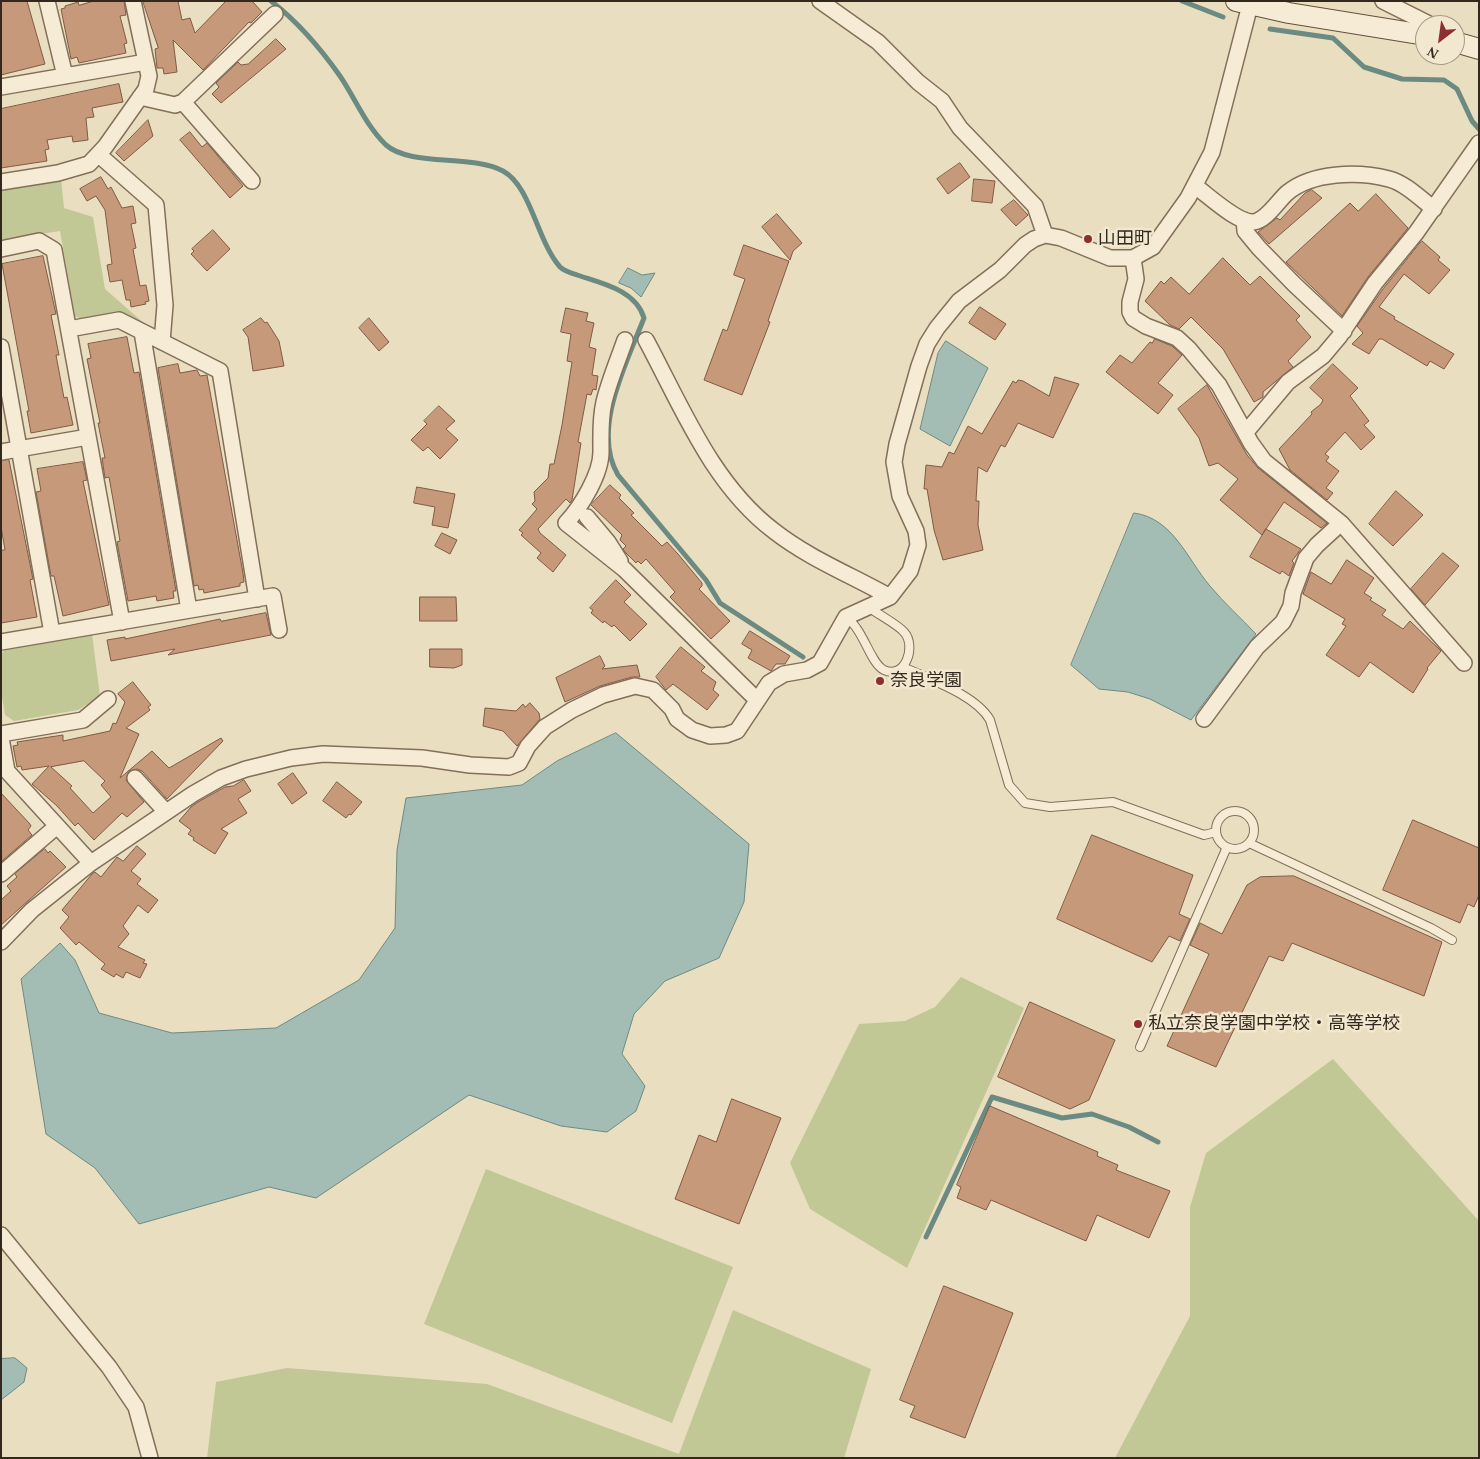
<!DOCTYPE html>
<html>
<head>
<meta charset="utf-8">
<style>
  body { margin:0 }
  #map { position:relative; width:1480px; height:1459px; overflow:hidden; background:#eadec1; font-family:"Times New Roman",serif }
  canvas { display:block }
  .frame { position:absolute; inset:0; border:2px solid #33281d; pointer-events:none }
  .north { position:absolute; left:1415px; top:15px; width:50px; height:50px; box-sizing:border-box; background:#f2e8d0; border:1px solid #a69b88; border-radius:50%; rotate:210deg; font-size:14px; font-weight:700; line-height:20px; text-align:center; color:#33281d }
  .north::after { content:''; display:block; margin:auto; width:18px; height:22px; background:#8d2e30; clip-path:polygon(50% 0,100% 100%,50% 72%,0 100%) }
</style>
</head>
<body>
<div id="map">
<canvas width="1480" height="1459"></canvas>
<div class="frame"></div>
<div class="north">N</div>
</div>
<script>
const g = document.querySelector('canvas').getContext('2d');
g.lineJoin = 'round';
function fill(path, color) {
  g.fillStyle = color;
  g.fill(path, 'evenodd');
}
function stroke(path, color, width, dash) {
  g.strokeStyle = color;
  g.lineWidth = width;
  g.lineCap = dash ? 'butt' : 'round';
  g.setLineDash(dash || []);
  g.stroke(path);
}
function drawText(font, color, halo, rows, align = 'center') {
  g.font = font + ' "Times New Roman","Noto Sans JP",serif';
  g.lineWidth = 5;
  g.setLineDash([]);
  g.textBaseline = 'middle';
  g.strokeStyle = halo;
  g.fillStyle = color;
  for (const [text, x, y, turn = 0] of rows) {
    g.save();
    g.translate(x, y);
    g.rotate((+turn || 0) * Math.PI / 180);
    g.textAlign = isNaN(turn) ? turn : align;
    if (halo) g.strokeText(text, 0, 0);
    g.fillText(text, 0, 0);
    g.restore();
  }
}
fill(new Path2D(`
  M61,179L64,208L93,217L105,289L145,324L121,314L85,321L75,316L60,231L1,240V190Z
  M92,634L100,696L78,710L14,721L5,715L1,691V654L6,649Z
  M961,977L1024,1008L907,1268L810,1209L790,1163L859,1024L905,1021L935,1007Z
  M1333,1059L1479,1221V1458H1115L1190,1316V1207L1206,1153Z
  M486,1169L733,1267L672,1423L424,1324Z
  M733,1310L871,1369L844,1458H207L216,1382L287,1368L487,1384L679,1454Z`), '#c2c796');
const water = new Path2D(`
  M628,268L642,275L655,273L641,297L631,288L619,283Z
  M946,341L988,368L950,446L920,429L938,353Z
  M1134,513C1173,518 1187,559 1210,586C1224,603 1241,618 1256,634L1191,720L1150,699L1128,692L1099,689L1071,665Z
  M616,733L749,844L744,902L719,958L665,981L634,1014L622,1054L645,1086L636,1111L607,1132L561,1126L469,1095L316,1198L269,1187L139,1224L95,1168L46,1134L21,979L60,943L75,960L99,1013L172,1033L276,1028L359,980L395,928L397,850L406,798L522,785L557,761Z
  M15,1358L27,1368L24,1382L1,1400V1359Z`);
fill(water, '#a3bdb5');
stroke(water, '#6b8a82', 1);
stroke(new Path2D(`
  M271,1C298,22 321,49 340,76C355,98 366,126 386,145C411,167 472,154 503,171C531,186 537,241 560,267C564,271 571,273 577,275C601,283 636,290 644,318C627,362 591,430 618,475L706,580L720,603L803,657
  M1182,1L1223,17
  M1270,29L1333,38L1364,67L1402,79L1444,80L1457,89L1472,121L1479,129
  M926,1237L992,1097L1062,1118L1092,1114L1129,1127L1158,1142`), '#6b8a82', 5);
const building = new Path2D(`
  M1,1H27L45,64L1,75Z
  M94,1H124L126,15L120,16L127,43L124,44L126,53L79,63L77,57L71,59L61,9L65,8V6L78,2L79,5Z
  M143,1H178L182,20L190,18L195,33L226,1H252L262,12L251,23L249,22L203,70L173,40L177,72L164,74L163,68H157L155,49L158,48Z
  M276,39L286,49L221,103L212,94L219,87L216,83L238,62L241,65L248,64Z
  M119,84L123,102L92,108L94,117L86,118L88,140L73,142L72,136L47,140L49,149L45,150L47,161L1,168V109Z
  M148,120L153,136L124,161L116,153Z
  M190,132L202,147L207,143L243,186L230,198L180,140Z
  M960,163L970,177L948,194L937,179Z
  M101,177L108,189L111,187L122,208L133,206L136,223L131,224L136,248L133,249L140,286L146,285L149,301L145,302L146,304L131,307L130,300H126L122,280L110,282L107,265L112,264L105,210L96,196L87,201L80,189Z
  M974,179L995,181L992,203L972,201Z
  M1312,190L1322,198L1269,244L1258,232L1277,218L1280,220L1305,193Z
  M1376,194L1408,228L1368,277L1342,316L1286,262L1350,203L1358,211Z
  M1014,200L1028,215L1016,226L1001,210Z
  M777,214L802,243L793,251L790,260L762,227Z
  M213,230L230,249L207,271L191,254L194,251L192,249Z
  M1422,241L1440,257L1438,260L1450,270L1429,294L1404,274L1379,307L1395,317L1394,319L1454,354L1444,369L1430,361L1427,366L1382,339H1379L1369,354L1352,344L1363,333L1357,326L1383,289Z
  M744,245L789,261L768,321L770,322L742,395L704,380L723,329L727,331L745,279L734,275Z
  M43,256L56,314L51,315L59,355H56L64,398L67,397L73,425L31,433L27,411H29L2,264Z
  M1223,258L1250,285L1260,276L1300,316L1296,320L1311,337L1288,361L1293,367L1263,392V397L1254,402L1223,349L1191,317L1179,329L1170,325L1145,301L1161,281L1164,284L1171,277L1189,294Z
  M980,307L1006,324L995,340L969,323Z
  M566,308L588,313L586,321L594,323L589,347L596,349L592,375L598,376L596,390L593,389L591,395L587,394L578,442L581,443L572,500L570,503L566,499L538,529L540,533L566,555L553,572L537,558L541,553L521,535L523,533L519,530L537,509L532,504L535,501L534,492L548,478L550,464H554L562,425L572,362L567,361L571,334L561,332Z
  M261,318L265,323L267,322L279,341L284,366L253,371L248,337L243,330Z
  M369,318L389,342L379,351L359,328Z
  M127,337L134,373L139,372L176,591H173L174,598L157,601L156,596L128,601L117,542L120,541L114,505L109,477L105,478L102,458H105L98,423H100L87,359L91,358L88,344Z
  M1155,339L1172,346L1182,355L1158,383L1173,395L1158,414L1106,372L1120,355L1132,363L1150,342L1152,343Z
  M178,364L180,373L197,370L200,376L207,375L243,573L244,582L240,583V586L204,593L203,589L199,590L198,585L194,586L158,368Z
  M1333,364L1358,388L1350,396L1369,421L1364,425L1375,437L1361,450L1345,432L1325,454L1329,457L1326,461L1339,471L1326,488L1333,493L1327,500L1290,470L1279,449L1312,414L1311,412L1321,404L1323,400L1310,388Z
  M1055,377L1079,384L1053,438L1018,423L1005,447L1001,445L987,472L978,467L976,501H979L978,525L983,550L943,560L934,530L927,489H924L926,465L942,467L949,452L954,454L968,426L982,434L1013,381L1016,383L1018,380L1023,381L1049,396Z
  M1207,385L1247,455L1258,468L1327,523L1321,528L1284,502L1262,535L1220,500L1238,479L1218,463L1209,466L1199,438L1178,409Z
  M439,406L455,421L446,429L458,440L440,459L428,447L423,451L411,440L427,424L424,421Z
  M9,460L33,579L30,580L37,617L1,623V550H5L1,527V461Z
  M83,462L87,480L83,481L109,605L63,616L54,576H51L36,492L41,491L37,469Z
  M610,485L621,495L619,498L634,513L631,515L662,546L667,542L678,554L702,583V586L699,589L730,621L711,639L670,597L675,592L646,559L641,564L638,561L636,563L625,552L623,549L626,546L620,540L622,535L591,505Z
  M417,487L455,494L448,528L432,525L435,507L414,503Z
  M1396,491L1423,515L1393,546L1369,524Z
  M1266,529L1301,549L1292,561L1294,563L1289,576L1282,571L1280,574L1250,557Z
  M442,533L457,540L450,554L435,546Z
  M1443,553L1459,566L1425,605L1411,589Z
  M1347,560L1374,578L1364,593L1372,598L1370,600L1386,610L1382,615L1403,629L1410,621L1441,651L1427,668L1428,669L1413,693L1370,662L1359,677L1326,655L1346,626L1342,624L1345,619L1303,594L1311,572L1331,584Z
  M616,580L631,595L624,602L647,624L630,641L614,625L612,627L604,621L603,623L591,613L593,610L590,608Z
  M420,597H456L457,621H420Z
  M266,613L271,635L168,655L175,649L111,661L107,640L125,637V639L220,619L221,621Z
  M750,631L790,656L785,664H776L771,671L748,658L752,650L742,644Z
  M681,647L705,667L701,671L716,682L713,690L719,695L707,710L673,684L666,690L656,677Z
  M430,649H462V665L454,668L430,667Z
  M600,656L605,666L602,669L637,665L640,677H632L600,686L565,702L556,678Z
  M133,682L151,705L148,707L150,710L126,728L139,734L120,778L152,751L169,768L221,738L223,741L167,799L142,771L137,769L129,771L126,780L144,802L127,817L122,813L94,840L78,823L75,826L57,806L32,784L49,766L22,770L21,766L17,767L13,746L18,745L17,742L63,735V741L110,731L113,723L116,724L125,702L118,694ZM84,761L105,781L101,785L111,797L93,813L70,788L72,786L51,767Z
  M530,703L539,713L540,719L517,746L503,731L483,726L485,708L516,711L523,704L525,707Z
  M293,773L307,793L292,804L278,784Z
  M244,780L251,791L238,799L247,813L221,829L228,833L215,854L193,840L194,838L188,834L191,830L179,821L191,807L198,802L225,787L233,786Z
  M337,782L362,802L351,815L349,814L346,818L323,801Z
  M1,793L30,824L31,826L28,830L32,835L2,861Z
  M1413,820L1479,848V895L1474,907L1468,904L1460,923L1383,890Z
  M1092,835L1193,875L1179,914L1190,919L1180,941L1169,936L1152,962L1057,919Z
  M137,846L146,854L131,871L141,879L137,884L158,900L148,913L138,905L123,926L129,934L118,947L145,960L143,963L147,964L140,978L126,972L123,978L116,974L114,977L101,969L105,964L79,942L76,945L60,928L69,917L62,910L92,874L95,872L101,877L117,857L123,861Z
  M45,849L48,853L50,851L66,867L1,925V900L11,891L7,886L17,877L15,874Z
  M1294,876L1442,942L1424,996L1292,943L1283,961L1269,956L1216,1067L1167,1046L1209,954L1190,945L1200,923L1222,934L1247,885L1260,877Z
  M1030,1002L1115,1040L1089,1100L1070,1109L998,1077Z
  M732,1099L781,1118L739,1224L675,1199L699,1135L716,1142Z
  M990,1106L1098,1152L1097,1156L1118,1165L1116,1170L1170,1191L1149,1238L1097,1215L1086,1241L991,1200L986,1210L957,1198L961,1187L957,1185Z
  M944,1286L1013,1313L965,1438L910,1417L915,1406L900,1400Z`);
fill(building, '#c6997a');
stroke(building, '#805a42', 1);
const lane = new Path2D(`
  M846,617C864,630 870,663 884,670C905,680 917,646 904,632C897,624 879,615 870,608
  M903,667C929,679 976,695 990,720L1009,785L1025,803L1050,807L1113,802L1204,835L1216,832
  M1216 830a19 19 0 1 1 38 0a19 19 0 1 1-38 0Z
  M1249,843L1431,928L1452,940
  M1140,1047L1227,847`);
const street = new Path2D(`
  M47,1L65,76
  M820,1L878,42L918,82L942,101L960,128L1035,206L1045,235
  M1383,1L1431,25
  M1,87L146,62
  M140,97L175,105L183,102L275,14
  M183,102L252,181
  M99,155L156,205L165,305L162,342
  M1,182L58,173L89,164L105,147L146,89L149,76L133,1
  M1195,186C1208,195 1237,223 1253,222C1266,221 1277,202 1287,193C1312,172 1358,171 1389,179C1405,183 1421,199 1434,209
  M1244,220L1245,231L1259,248L1294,284L1344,331
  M1,249L39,241L54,250L122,622
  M1133,258L1136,279L1130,302V312L1133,318L1146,326L1177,338L1189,349L1219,385L1251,443L1264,461L1341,523L1464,663
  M69,329L119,320L220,371L257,599
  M142,332L189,610
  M625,340C618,360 609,381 604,402C600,419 601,434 601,452C601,474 581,507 566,523L624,569L757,700
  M646,340C682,407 712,484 774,531C810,559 851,575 890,597
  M1,347L52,633
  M1246,432L1288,382L1323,356L1339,337L1375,283L1416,233L1479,143
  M1,452L88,437
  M587,517L608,542L620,561
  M1,642L273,596L279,630
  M1204,719L1257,647L1283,622L1291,606L1293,593L1306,558L1317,545L1341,523
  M1,734L83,720L108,699
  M1,738L7,771L91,863
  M135,778L166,812
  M1,874L57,826
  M1,942L32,910L91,863L193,794L221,778L246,769L291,758L323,754L422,758L470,765L509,767L519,763L528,746L545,727L572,710L603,695L635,686L653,690L672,709L677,719L692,730L710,736L726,735L737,731L769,683L784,674L807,670L820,663L846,617L890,597L910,571L918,545L916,531L900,496L894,462L897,444L919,366L927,344L937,328L959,301L1000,270L1025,245L1034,239L1045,235L1061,238L1110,258H1133L1153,247L1188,198L1212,152L1250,5
  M1,1235L109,1367L136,1407L150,1458`);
const secondary = new Path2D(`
  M1236,1L1289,13L1425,35
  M1455,42L1479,49`);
stroke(lane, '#836f5a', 10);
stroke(street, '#836f5a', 18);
stroke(secondary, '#64503d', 22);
stroke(lane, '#f6ebd4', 8);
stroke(street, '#f6ebd4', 15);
stroke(secondary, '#f6ebd4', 20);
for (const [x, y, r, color] of [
  [1088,239,5,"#8d2e30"],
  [880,681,5,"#8d2e30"],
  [1138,1024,5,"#8d2e30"]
]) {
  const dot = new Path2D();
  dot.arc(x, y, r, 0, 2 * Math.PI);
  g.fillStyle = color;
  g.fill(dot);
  stroke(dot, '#f2e8d0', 2);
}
drawText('18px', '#33281d', '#f2e8d0', [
  ["山田町",1098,239],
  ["奈良学園",890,681],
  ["私立奈良学園中学校・高等学校",1148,1024]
], 'left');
</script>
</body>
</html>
